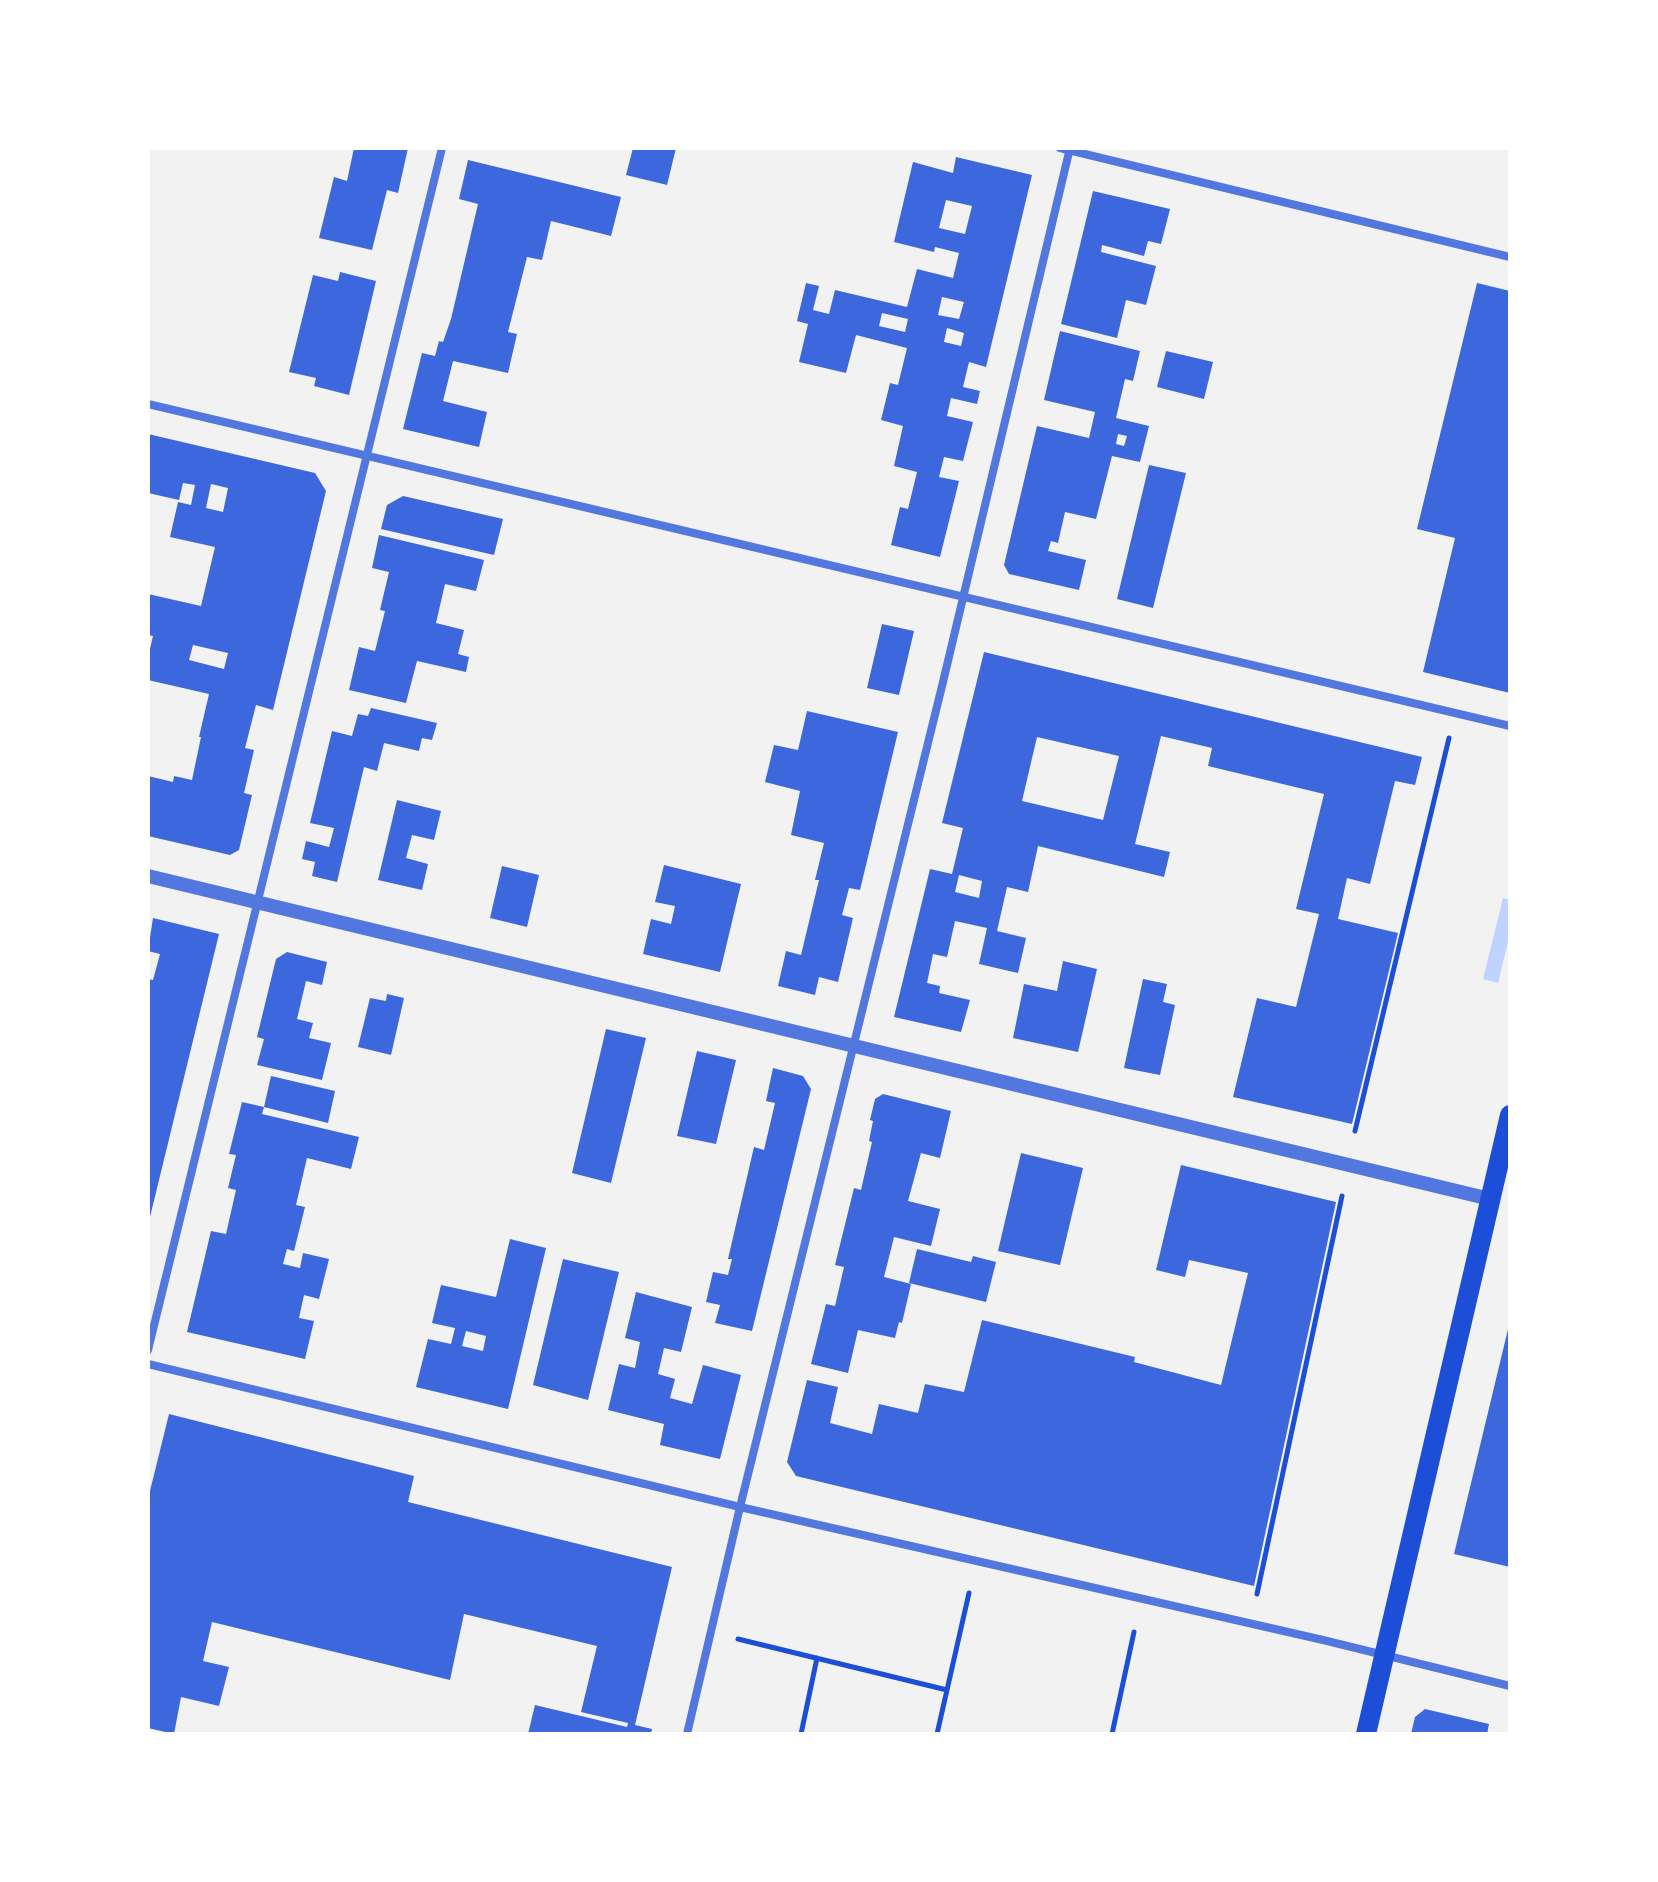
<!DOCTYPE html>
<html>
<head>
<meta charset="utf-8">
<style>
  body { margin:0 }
  #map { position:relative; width:1658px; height:1882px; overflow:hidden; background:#f2f2f2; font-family:"Varela Round",sans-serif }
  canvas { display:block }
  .frame { position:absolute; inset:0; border:150px solid #fff; pointer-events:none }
</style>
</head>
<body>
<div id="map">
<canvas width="1658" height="1882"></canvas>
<div class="frame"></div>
</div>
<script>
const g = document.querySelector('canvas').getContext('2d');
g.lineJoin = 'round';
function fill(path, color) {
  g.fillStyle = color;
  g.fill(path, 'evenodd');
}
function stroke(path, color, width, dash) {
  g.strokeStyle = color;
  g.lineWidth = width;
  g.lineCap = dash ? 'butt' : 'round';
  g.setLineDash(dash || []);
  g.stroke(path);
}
fill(new Path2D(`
  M1503,898L1510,900V933L1498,983L1483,979Z`), '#bfd3fe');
fill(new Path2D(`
  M354,148H408L398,193L387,190L372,250L319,238L334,177L347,181Z
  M633,148H676L667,185L626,175Z
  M956,157L1032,175L986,367L969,362L963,387L980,391L977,404L951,398L947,416L973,422L963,461L944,457L939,477L959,481L940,557L891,545L900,507L908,509L917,472L894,466L903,426L881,420L890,383L898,385L907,348L856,335L846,373L799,362L808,324L797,321L806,283L819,286L813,310L829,314L835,290L907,307L917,269L953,278L959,253L935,247L934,252L894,242L913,162L953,173ZM946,200L972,206L965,234L939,228ZM942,297L964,302L959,319L938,315ZM882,313L908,319L905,332L879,326ZM947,328L964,333L961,346L944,342Z
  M468,160L621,197L611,236L551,221L542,260L527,257L508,332L517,334L508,373L453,361L443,401L487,412L479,447L403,429L422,353L435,356L439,341L443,342L451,319L478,204L459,199Z
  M1093,191L1170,209L1161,244L1148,241L1144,256L1102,245L1101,252L1156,266L1146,305L1126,300L1117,338L1061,324Z
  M340,272L376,281L349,395L314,386L316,378L289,372L313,275L338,281Z
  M1477,283L1510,291V693L1423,672L1455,538L1417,529Z
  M1060,331L1140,351L1133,381L1125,379L1116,418L1149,426L1140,462L1112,456L1096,519L1065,512L1058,543L1051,541L1048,551L1086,560L1079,590L1009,574L1004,565L1037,426L1089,438L1095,412L1044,400ZM1118,434L1127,436L1124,446L1116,444Z
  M1166,351L1213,362L1204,399L1157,387Z
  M148,434L315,473L326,491L273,710L256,705L245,748L254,750L244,793L252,795L239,850L230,855L148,836V776L173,782L174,776L192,780L201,737H199L209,694L148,680V657L153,636L148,635V594L201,606L215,547L170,537L178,502L191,505L195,485L183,483L179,500L148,493ZM211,484L228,488L223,512L206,508ZM193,645L228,653L224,669L189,660Z
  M1149,465L1186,473L1153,608L1117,599Z
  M403,496L503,519L494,555L381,529L387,505Z
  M379,535L484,560L476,591L445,584L436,623L464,630L458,654L469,657L466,672L417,661L406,703L349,690L359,647L375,651L385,611L380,610L389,572L372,568Z
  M882,624L914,631L899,695L867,688Z
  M984,652L1422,757L1415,785L1395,781L1370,884L1347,878L1338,919L1398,933L1352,1124L1233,1097L1257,998L1296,1007L1319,914L1296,909L1324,794L1208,766L1212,748L1161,736L1135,844L1170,852L1164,877L1038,846L1028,892L1007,887L997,931L1026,938L1018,973L979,964L987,928L955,921L947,957L933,954L927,983L940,986L939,993L970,1000L961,1032L894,1017L930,869L952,874L963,828L942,823ZM1037,737L1119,756L1103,820L1022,801ZM959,875L982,881L979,898L955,892Z
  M371,708L437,723L432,740L422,738L419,751L384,743L377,771L364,767L337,882L312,876L315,862L302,859L306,841L329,847L334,828L310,823L332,731L352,736L358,714L368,716Z
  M807,711L898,732L860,890L849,888L842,915L853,918L838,982L819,977L815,995L778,986L786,951L801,955L819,880H815L824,843L791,835L800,791L765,782L774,745L798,750Z
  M397,800L441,811L434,840L412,835L406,858L428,864L422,890L378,880Z
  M664,865L741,884L720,972L643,954L651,919L671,924L675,906L655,902Z
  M502,866L539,875L527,927L490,918Z
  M153,918L219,934L149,1221L148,979L153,980L160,954L148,951Z
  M287,952L327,962L322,985L306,981L297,1019L313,1023L309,1038L331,1043L322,1080L257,1065L264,1039L257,1037L276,959Z
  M1063,961L1097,969L1078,1052L1013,1038L1024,984L1057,991Z
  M1143,979L1167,984L1163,1002L1175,1005L1160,1075L1124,1068Z
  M387,994L404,998L391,1055L358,1047L370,998L386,1001Z
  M606,1029L646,1038L611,1183L572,1173Z
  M697,1051L736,1060L716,1144L677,1136Z
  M773,1068L803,1076L811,1089L752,1331L715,1323L720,1305L706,1302L713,1272L728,1275L732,1259H728L754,1147L764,1150L775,1103L766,1101Z
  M271,1076L335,1091L328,1123L264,1107Z
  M883,1094L951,1111L940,1158L921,1153L908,1201L940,1209L931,1246L894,1237L884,1277L911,1284L902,1323L899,1322L895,1338L858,1330L848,1373L811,1364L826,1304L835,1306L844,1267L835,1265L854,1188L861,1190L872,1142L869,1141L873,1121L870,1120L875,1099Z
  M242,1102L264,1107L262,1114L359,1137L351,1169L307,1158L296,1205L305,1207L294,1251L287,1249L283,1264L300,1268L303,1253L329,1259L319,1299L304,1295L299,1318L314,1321L305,1359L187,1332L211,1231L226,1234L236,1190L228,1188L236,1155L229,1154Z
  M1021,1153L1083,1168L1060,1265L998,1251Z
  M1181,1165L1336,1202L1254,1586L796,1476L787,1462L807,1380L838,1387L830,1423L872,1434L879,1404L918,1413L925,1384L964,1392L982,1320L1135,1357L1134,1362L1221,1385L1248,1273L1189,1260L1185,1277L1156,1270Z
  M510,1239L546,1248L508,1409L416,1387L428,1339L451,1344L455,1328L432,1323L441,1285L496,1297ZM466,1331L486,1336L483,1351L462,1346Z
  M917,1249L971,1262L973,1256L996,1262L986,1302L909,1283Z
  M563,1259L619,1272L588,1400L533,1385Z
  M636,1292L692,1307L681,1352L664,1348L658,1374L675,1379L670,1398L692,1404L703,1365L741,1375L720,1459L660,1445L664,1424L608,1410L619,1364L635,1368L640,1342L625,1338Z
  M1509,1325H1510V1567L1454,1554Z
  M169,1414L414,1476L408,1502L672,1567L635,1725L652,1729L651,1734H528L535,1705L627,1727L628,1723L581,1712L597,1646L464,1614L450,1680L212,1622L203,1661L229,1667L219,1706L181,1697L174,1734L148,1728V1499Z
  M1425,1709L1489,1724L1487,1734H1411L1415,1717Z`), '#3d67dc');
stroke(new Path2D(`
  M1355,1131L1449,738
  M1257,1594L1342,1196
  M738,1639L947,1690
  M801,1734L817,1658
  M937,1734L969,1593
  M1112,1734L1134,1632`), '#1d4ed8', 5);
stroke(new Path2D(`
  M1060,148L1510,257
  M148,404L1510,726
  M148,1350L442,148
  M148,1364L740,1507L1323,1640L1510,1686
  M687,1734L740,1507L943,682L1070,148`), '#5277de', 8);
stroke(new Path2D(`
  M148,876L1490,1199`), '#5277de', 14);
stroke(new Path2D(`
  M1366,1734L1510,1115`), '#1d4ed8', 20);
</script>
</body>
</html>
